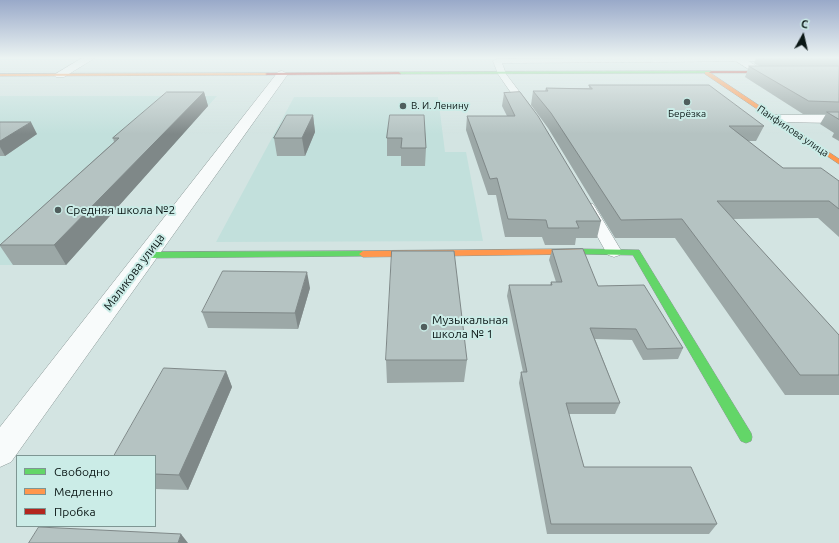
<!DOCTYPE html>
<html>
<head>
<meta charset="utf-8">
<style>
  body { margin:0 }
  #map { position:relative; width:839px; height:543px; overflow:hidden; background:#d3e4e2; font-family:Ubuntu,sans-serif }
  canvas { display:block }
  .legend { position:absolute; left:16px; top:455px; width:140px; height:72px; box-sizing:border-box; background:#cbece7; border:1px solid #7e9693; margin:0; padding:5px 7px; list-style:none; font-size:12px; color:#0a1615 }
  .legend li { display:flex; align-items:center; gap:8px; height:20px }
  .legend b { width:20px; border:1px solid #7e9693 }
  .north { position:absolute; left:783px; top:16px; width:40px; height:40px; -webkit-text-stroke:3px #cbece7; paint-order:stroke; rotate:8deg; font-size:11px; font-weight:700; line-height:16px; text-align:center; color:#0a1615 }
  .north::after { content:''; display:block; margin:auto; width:14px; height:18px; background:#0a1615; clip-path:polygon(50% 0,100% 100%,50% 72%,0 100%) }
</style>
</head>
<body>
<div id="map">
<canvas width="839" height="543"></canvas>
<ul class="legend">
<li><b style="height:5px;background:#63d668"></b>Свободно</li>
<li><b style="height:5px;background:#ff974d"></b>Медленно</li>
<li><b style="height:5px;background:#b3261e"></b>Пробка</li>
</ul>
<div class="north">С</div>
</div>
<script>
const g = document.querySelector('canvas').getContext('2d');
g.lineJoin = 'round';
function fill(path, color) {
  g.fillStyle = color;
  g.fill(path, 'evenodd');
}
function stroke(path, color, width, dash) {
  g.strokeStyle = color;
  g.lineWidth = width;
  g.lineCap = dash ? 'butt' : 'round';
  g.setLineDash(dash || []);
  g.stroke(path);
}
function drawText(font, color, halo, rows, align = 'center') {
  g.font = font + ' Ubuntu,sans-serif';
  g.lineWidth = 4;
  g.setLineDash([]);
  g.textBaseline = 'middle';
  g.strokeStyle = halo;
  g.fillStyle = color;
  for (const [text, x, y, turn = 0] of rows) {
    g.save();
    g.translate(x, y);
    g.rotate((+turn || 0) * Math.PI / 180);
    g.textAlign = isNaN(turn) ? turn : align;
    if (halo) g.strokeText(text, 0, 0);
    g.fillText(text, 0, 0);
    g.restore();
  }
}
fill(new Path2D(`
  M0,96H217L66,265H0Z
  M294,97H438L445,152H466L483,241L216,242Z`), '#c2e0dc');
const lane = new Path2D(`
  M571,58H782L783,59L779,61L502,63L506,74L534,111L529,114L525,113L498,74L493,61L497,59Z
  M588,203L593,204L595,207L622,252L620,255L614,257L608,255L606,252L581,207L583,204Z`);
const street = new Path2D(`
  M82,58H95L64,77H56L54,75Z
  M731,58H744L767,73L766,75H758Z
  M282,71L288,74L11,462L0,467V427L278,72Z
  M776,115H839V123L771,122L769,119L771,116Z`);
const fast = new Path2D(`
  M711,71L713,73L399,74L397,73L399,72Z
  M581,249L639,250L751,433L752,437L751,441L746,443L741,441L633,255L578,254L577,252Z
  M363,251L367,254L366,256L147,258L143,255L147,252Z`);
const slow = new Path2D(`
  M705,72H709L839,159V164L705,74Z
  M269,73L267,75L0,76V74Z
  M581,249L585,252L584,254L363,257L359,254L363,251Z`);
const jam = new Path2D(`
  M711,71H777L779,72L777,73H709Z
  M399,72L401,74L267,75L265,74L267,73Z`);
stroke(lane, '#8b9897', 1);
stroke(street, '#8b9897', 1);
stroke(fast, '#8b9897', 1);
stroke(slow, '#8b9897', 1);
stroke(jam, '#8b9897', 1);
fill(lane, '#f8fbfb');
fill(street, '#f8fbfb');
fill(fast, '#63d668');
fill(slow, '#ff974d');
fill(jam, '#b3261e');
fill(new Path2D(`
  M756,58H839V141L832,137L834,133L820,124L826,114H803L745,77L749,66H759L754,63Z
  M589,85L764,126L756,141H748L783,168L839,181V237L818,218L733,219L839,335V395H785L675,238H615L548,128L531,105L533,91H545L546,88H589Z
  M204,92L208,106L66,265H13L0,246V245L114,142L113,138Z
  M504,93L601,221L597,238H576L575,245H545L542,237H505L496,195H488L466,130L467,116H507L502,106Z
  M313,115L315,132L305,156H277L274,138Z
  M390,115L426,148L425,166H401V156H387V138Z
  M0,122L37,134L5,156H0Z
  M552,250L598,286L683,348L678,359L643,360L632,340L595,339L620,403L615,414H569L584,467L717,524L709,534H547L519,383L521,372H523L507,296L509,285H550L551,282H556L549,260Z
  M310,288L298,329L208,328L202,312Z
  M386,360H467L464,382L387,383Z
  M226,371L232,387L188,490L155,489V456Z`), '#9ca8a7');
fill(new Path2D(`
  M204,92L208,106L66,265L54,245Z
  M313,115L315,132L305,156L302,138Z
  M31,122L37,134L5,156L0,147V141Z
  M307,272L310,288L298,329L295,313Z
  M226,371L232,387L188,490L179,475Z
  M181,534L188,543H178Z`), '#7f8888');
const building = new Path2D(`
  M749,66H839V102L809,101Z
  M589,85H709L764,126H729L783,168H821L839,181V209L829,201H717L839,335V375H800L682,219L621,220L551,113L533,91H548L546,88L592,89Z
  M167,92H204L54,245H0L119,138H113Z
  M520,92L538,116L601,221H576L579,228H548L546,220L508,219L497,178L490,179L467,116H515L504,93Z
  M827,112H839V119Z
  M287,115H313L302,138H274Z
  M390,115H424L426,148H401L402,138H387Z
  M0,122H31L0,141Z
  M583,249L598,286L644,285L683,348L647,349L636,329L590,328L620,403H566L584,467H691L717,524H551L521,372H527L509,285H552L551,282H562L552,250Z
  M392,251H454L467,360H386Z
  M223,271L307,272L295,313L202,312Z
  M164,368L226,371L179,475L155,474V456H114Z
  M39,527L181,534L178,543H29Z`);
fill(building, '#b5c3c2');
stroke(building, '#7f8888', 1);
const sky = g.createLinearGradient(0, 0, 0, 134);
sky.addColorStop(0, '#99a9c9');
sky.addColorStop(0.43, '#ebf3f2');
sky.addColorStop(1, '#ebf3f200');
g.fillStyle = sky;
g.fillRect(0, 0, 839, 134);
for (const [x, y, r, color] of [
  [687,102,4,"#505e5d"],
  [403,106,4,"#505e5d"],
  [58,210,4,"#505e5d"],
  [424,327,4,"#505e5d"]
]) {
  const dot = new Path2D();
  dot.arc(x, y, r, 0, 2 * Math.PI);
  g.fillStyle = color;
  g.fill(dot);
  stroke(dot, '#cbece7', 1.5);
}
drawText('10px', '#0a1615', '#cbece7', [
  ["В. И. Ленину",411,106],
  ["Берёзка",687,114,"center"]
], 'left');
drawText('10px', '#0a1615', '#cbece7', [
  ["Панфилова улица",793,131,34]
]);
drawText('12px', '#0a1615', '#cbece7', [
  ["Средняя школа №2",66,210],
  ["Музыкальная",432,320],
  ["школа № 1",432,334]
], 'left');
drawText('12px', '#0a1615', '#cbece7', [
  ["Маликова улица",134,272,-53]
]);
</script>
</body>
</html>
